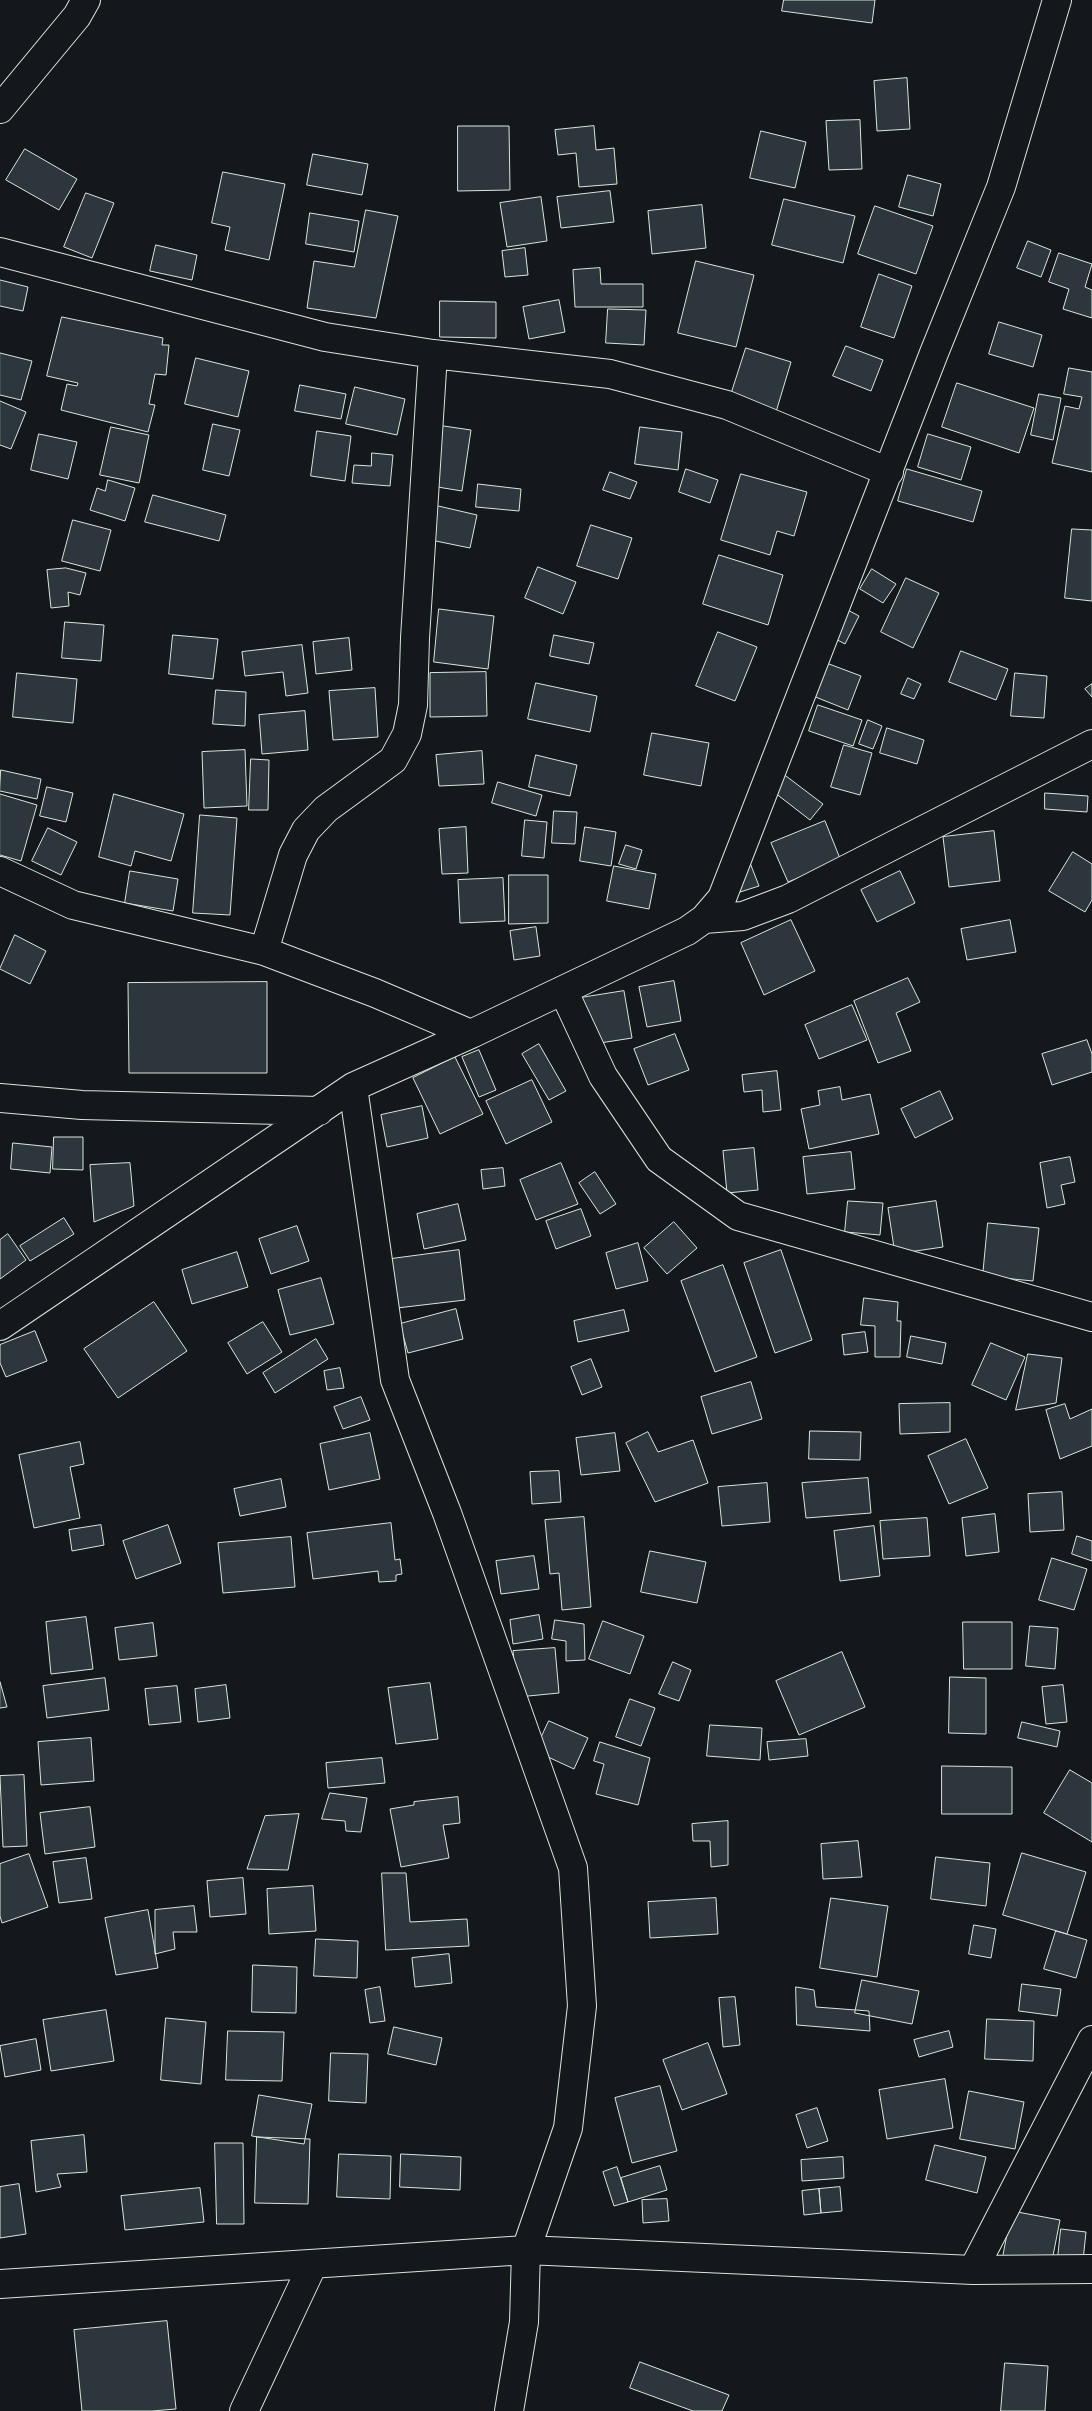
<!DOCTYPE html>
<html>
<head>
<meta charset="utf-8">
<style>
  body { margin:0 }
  canvas { display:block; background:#14181c }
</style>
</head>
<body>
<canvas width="1092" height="2411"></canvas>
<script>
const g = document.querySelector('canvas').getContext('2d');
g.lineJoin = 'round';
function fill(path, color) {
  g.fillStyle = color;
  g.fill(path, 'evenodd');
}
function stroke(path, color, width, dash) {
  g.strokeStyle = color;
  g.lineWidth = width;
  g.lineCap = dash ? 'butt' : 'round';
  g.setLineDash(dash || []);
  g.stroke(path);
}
const building = new Path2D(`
  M784,0H875L872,23L782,11Z
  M907,78L910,129L877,131L874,81Z
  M860,120L862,169L829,170L826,121Z
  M458,126H509L510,190L458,191Z
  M594,126L596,150L614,148L617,184L579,187L576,153L558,155L555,130Z
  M761,131L806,142L795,188L750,178Z
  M25,149L77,179L59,210L6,180Z
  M313,154L368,164L362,195L307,185Z
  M223,172L285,184L269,260L225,250L230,227L212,223Z
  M908,175L941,184L933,216L899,207Z
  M610,191L614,222L561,228L557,197Z
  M86,193L114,203L92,258L64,247Z
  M541,197L547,241L507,247L500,203Z
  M784,199L855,216L843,263L772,245Z
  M702,205L706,248L652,254L648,211Z
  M875,206L933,226L916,274L858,254Z
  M366,210L398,216L376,318L307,308L314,261L354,267Z
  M310,213L359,221L354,252L306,244Z
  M1028,241L1051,250L1041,277L1017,268Z
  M156,245L197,255L192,280L150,271Z
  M525,248L528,275L505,277L502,251Z
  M1059,253L1092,264L1085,287L1092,290V318L1063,309L1069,289L1049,282Z
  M696,261L754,275L736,347L678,333Z
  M600,268L601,284H643V307H575L573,270Z
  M879,274L912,286L894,338L861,327Z
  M0,280L28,287L23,311L0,306Z
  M559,300L565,332L529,339L523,307Z
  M440,301L496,302V338L440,337Z
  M608,309L646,310L644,345L606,343Z
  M62,317L163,338L162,345H169L166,375L155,374L149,404L155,405L148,432L61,410L67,384L77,386L78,383L47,376Z
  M999,322L1042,335L1033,367L989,354Z
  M846,346L883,360L871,391L833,376Z
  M746,348L791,362L776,412L730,398Z
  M0,353L32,361L21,400L0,395Z
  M196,358L249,371L238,417L185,404Z
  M1069,368L1092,372V472L1052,463L1065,406L1079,409L1082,397L1064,394Z
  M957,383L1034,408L1019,453L942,427Z
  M300,385L346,394L341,419L295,411Z
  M355,387L405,399L397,435L346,424Z
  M1039,394L1061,398L1053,440L1031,435Z
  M0,401L26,412L11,449L0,445Z
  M213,424L240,430L229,476L203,470Z
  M430,424L471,430L462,491L419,484Z
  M111,427L149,435L139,483L100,475Z
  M640,427L682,432L678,470L635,464Z
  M317,431L351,436L345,481L311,476Z
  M39,434L77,442L68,479L31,470Z
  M928,434L971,447L961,480L918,467Z
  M372,453L393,455L390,486L352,483L354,465L371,466Z
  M686,469L718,480L710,503L679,492Z
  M907,469L982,491L973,522L898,501Z
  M610,472L637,482L630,499L603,490Z
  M741,474L807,492L794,536L777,531L770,555L721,540Z
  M108,480L135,488L125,521L90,510L97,488L105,491Z
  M478,484L521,489L519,511L476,507Z
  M153,495L226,515L219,541L145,522Z
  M434,505L477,515L470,548L426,539Z
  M73,520L111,530L100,571L62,561Z
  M591,525L632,538L618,579L577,566Z
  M1072,529L1092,530V601L1065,598Z
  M719,555L783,575L768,625L703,604Z
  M538,567L576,582L563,614L525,598Z
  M66,568L86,573L80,595L68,592L69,606L51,608L47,570Z
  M872,569L896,584L883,603L860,589Z
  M906,578L939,593L913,648L881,632Z
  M842,607L859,616L845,644L828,635Z
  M439,609L494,616L488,669L434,662Z
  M65,622L104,625L101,661L62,658Z
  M718,632L757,647L735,701L696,686Z
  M173,635L218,639L213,679L169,674Z
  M554,635L594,643L589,664L550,656Z
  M349,638L352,670L316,674L313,642Z
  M302,645L308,693L286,696L283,672L245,676L242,652Z
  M961,651L1008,669L996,700L949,682Z
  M821,661L861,676L848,710L808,694Z
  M486,672L487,716L430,717V673Z
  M17,673L77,679L73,723L13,717Z
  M1015,673L1047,676L1044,718L1011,716Z
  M908,678L921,684L914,699L901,694Z
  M536,683L597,696L590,732L528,719Z
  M1092,684V697L1085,689Z
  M375,688L378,737L333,740L329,691Z
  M216,690L246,692L245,726L213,724Z
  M818,705L862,720L853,746L809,731Z
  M305,711L308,750L262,754L259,715Z
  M868,720L882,726L873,749L859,744Z
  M887,728L924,740L917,764L880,753Z
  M652,733L709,743L701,786L644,775Z
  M844,745L872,753L860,795L831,787Z
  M245,750L247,806L204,808L202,752Z
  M482,751L484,784L439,786L436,755Z
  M536,755L577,765L570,796L529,787Z
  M251,759L269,760L268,810H249Z
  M1,770L41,779L37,799L0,791Z
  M782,773L823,804L810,820L770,789Z
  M498,782L542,795L536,816L492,803Z
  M47,787L73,793L66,822L40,816Z
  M1045,793L1088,796L1087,812L1045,809Z
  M0,794L37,805L21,861L0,855Z
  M114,794L184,814L171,861L135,851L131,866L99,857Z
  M554,811L577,812L575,844L552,843Z
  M200,815L237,818L230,915L193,913Z
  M525,820L547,822L544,858L522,856Z
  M825,821L841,861L788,882L771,843Z
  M466,827L468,873L442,874L439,829Z
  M585,827L616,832L611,866L580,861Z
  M48,828L77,842L61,875L32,861Z
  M994,831L1000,881L949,887L943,837Z
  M626,845L642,850L636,869L619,864Z
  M1073,852L1092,864V900L1085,912L1049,891Z
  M747,855L759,886L740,892L730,862Z
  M614,866L656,874L649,909L607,901Z
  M130,871L178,879L173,911L125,903Z
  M900,871L915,903L877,922L861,890Z
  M509,875H548V923L509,924Z
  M503,878L505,921L460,923L458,880Z
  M791,920L815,971L764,995L741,943Z
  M1010,920L1016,952L967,960L961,929Z
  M536,927L540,956L514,960L510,931Z
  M15,935L46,951L30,984L0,969Z
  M908,978L920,1002L896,1013L911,1051L878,1063L854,1001Z
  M674,981L681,1021L647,1027L639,987Z
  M267,982V1073H129L128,983Z
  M624,991L632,1038L587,1045L580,998Z
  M852,1005L867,1040L819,1059L805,1025Z
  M675,1034L689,1070L648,1085L634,1049Z
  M1087,1040L1092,1054V1072L1052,1085L1042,1054Z
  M539,1044L566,1091L549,1100L522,1054Z
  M479,1050L496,1090L479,1097L462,1057Z
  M455,1057L483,1114L440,1134L413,1078Z
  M777,1071L781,1110L763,1112L762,1090L744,1092L742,1075Z
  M532,1080L552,1122L506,1144L486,1101Z
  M840,1087L842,1100L870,1094L879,1134L809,1149L801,1109L820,1105L818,1091Z
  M940,1091L953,1119L915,1138L901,1109Z
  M422,1106L428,1138L387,1147L381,1115Z
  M54,1137H83V1170L53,1169Z
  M13,1143L52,1147L50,1173L11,1169Z
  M754,1148L758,1190L727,1193L723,1151Z
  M851,1152L855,1189L807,1194L803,1157Z
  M1070,1157L1075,1182L1061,1185L1065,1204L1047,1208L1040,1163Z
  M130,1163L134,1206L94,1222L90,1165Z
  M561,1163L578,1204L536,1220L520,1180Z
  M503,1168L505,1186L483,1189L481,1170Z
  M595,1172L616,1204L600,1214L579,1183Z
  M848,1201L883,1203L880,1235L845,1232Z
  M936,1201L943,1247L895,1254L888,1208Z
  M458,1204L466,1240L424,1249L417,1214Z
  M581,1209L591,1236L556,1249L546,1221Z
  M64,1218L74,1234L30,1261L20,1246Z
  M674,1222L697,1248L667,1274L644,1248Z
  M988,1223L1039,1228L1033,1281L983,1276Z
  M297,1226L309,1261L271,1274L259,1239Z
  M8,1234L26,1260L0,1279V1240Z
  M638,1243L648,1281L616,1289L606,1253Z
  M459,1250L465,1300L397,1308L391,1259Z
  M781,1250L812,1340L775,1353L744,1263Z
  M237,1252L248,1287L192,1304L182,1270Z
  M723,1265L757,1357L715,1372L681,1281Z
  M321,1278L334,1324L290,1335L278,1290Z
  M864,1298L898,1302L897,1321H901L900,1357H875V1326L861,1325Z
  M154,1302L187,1351L118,1398L84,1349Z
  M456,1309L463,1339L408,1353L400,1324Z
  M624,1310L629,1331L578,1342L574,1321Z
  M263,1322L282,1352L247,1374L228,1343Z
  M35,1331L47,1361L6,1377L0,1363V1345Z
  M865,1332L868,1352L844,1355L842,1335Z
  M911,1336L946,1343L942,1364L907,1357Z
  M316,1339L328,1359L275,1393L263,1373Z
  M991,1343L1025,1357L1006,1400L972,1385Z
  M1028,1354L1062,1358L1056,1403L1016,1410Z
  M591,1359L602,1387L582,1395L571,1367Z
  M340,1368L344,1388L327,1390L324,1371Z
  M751,1382L762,1419L712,1434L701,1397Z
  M361,1397L370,1420L343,1429L334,1407Z
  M950,1403V1432L900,1434L899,1404Z
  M1065,1404L1070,1419L1092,1409V1446L1060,1459L1046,1410Z
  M810,1431L861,1432L860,1460L809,1459Z
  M648,1432L658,1452L693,1440L708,1483L655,1502L626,1443Z
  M370,1433L380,1479L329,1490L320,1444Z
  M615,1433L620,1471L581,1475L576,1438Z
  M966,1439L988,1488L949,1504L928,1456Z
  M80,1442L84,1464L70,1467L80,1518L34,1528L19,1455Z
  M559,1471L561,1502L532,1504L530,1472Z
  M868,1478L871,1513L806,1518L802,1483Z
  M281,1479L286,1507L240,1516L234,1489Z
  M767,1483L770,1522L722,1526L718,1487Z
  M1062,1492L1064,1530L1030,1532L1028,1494Z
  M995,1514L999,1552L966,1556L962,1518Z
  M584,1517L591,1607L562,1610L559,1573L550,1574L545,1520Z
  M927,1518L930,1556L883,1559L880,1521Z
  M391,1523L395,1560L400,1559L402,1574L396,1575V1581L379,1582L378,1571L313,1579L307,1533Z
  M101,1525L104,1545L72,1551L69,1530Z
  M168,1525L181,1563L136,1579L123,1541Z
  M874,1526L880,1576L840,1581L834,1531Z
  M1077,1536L1092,1541V1561L1072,1554Z
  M291,1537L295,1587L223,1593L218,1543Z
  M650,1551L706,1562L697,1603L641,1592Z
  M534,1556L539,1589L501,1594L496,1561Z
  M1052,1558L1087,1569L1074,1610L1039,1600Z
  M539,1615L543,1639L513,1644L510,1620Z
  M86,1617L93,1669L51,1674L46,1622Z
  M555,1620L584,1624L585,1660L566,1661V1641L552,1639Z
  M603,1621L644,1636L630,1674L589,1659Z
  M963,1622H1012V1669H964Z
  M153,1623L157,1656L119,1660L115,1628Z
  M1030,1626L1058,1628L1055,1669L1026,1666Z
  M555,1648L559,1693L518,1697L513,1651Z
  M842,1652L865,1707L799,1735L776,1681Z
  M673,1662L691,1670L679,1701L659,1694Z
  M950,1677L986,1678V1734L949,1733Z
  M105,1678L109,1710L47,1718L43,1686Z
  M0,1682L7,1707L0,1708Z
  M430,1683L438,1739L396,1744L388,1688Z
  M226,1685L230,1718L198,1722L195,1689Z
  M1063,1685L1067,1722L1046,1724L1042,1687Z
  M177,1686L181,1722L149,1725L145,1689Z
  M630,1699L655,1708L641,1746L616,1737Z
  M549,1721L588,1738L574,1769L535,1751Z
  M1022,1722L1060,1731L1057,1747L1018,1738Z
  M710,1725L762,1728L760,1760L707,1756Z
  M91,1738L94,1781L41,1785L38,1742Z
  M806,1739L808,1756L769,1760L767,1742Z
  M600,1742L650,1758L638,1805L596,1794L604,1764L594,1761Z
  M382,1758L385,1783L328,1788L326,1763Z
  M942,1766L1012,1767V1814H942Z
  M1070,1770L1092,1783V1842L1044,1813Z
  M24,1775L27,1846L3,1847L0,1776Z
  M330,1793L367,1798L361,1832L346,1831L345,1821L322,1819Z
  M458,1797L460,1823L443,1825L449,1858L401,1867L390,1809L414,1805V1802Z
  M90,1807L95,1847L45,1854L40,1813Z
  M299,1814L288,1870L247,1869L265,1816Z
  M728,1821V1865L711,1867L710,1841H693L692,1824Z
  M858,1841L862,1877L823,1879L821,1844Z
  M1022,1853L1086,1872L1067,1934L1003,1915Z
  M29,1854L48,1907L2,1923L0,1916V1864Z
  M936,1857L990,1863L986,1906L931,1899Z
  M86,1858L92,1899L59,1903L53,1862Z
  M382,1873H406L410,1922L467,1919L469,1946L386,1950Z
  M243,1878L246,1914L210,1917L207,1881Z
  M313,1886L316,1931L269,1934L267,1889Z
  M716,1898L718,1934L650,1938L648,1902Z
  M831,1898L888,1906L877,1977L820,1968Z
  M194,1906L197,1932H173L175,1949L155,1954V1910Z
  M148,1910L158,1968L116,1975L105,1918Z
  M974,1925L996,1929L991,1958L969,1954Z
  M1056,1931L1087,1940L1076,1978L1044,1969Z
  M316,1939L358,1941L357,1978L314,1976Z
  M449,1954L452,1983L415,1987L412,1958Z
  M253,1965L297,1967L296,2013L252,2012Z
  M862,1980L919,1991L912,2024L855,2013Z
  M1022,1984L1061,1989L1057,2016L1019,2011Z
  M380,1987L385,2021L370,2023L365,1990Z
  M796,1987L814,1990L816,2007L869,2011L870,2031L797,2025Z
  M735,1997L740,2045L723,2047L719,1998Z
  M106,2010L114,2061L51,2071L43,2020Z
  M166,2018L206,2022L201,2084L161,2080Z
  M987,2019L1034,2021L1033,2061L985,2059Z
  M394,2027L442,2038L436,2065L388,2054Z
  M228,2031L284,2032L282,2081L226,2080Z
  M949,2031L953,2047L919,2057L914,2040Z
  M36,2039L41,2070L5,2077L0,2046Z
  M708,2043L727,2094L682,2110L663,2060Z
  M331,2053L368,2054L366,2103L329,2101Z
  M945,2079L953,2128L887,2139L879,2090Z
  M660,2086L677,2151L632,2163L615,2098Z
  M969,2091L1024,2102L1015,2149L960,2139Z
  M259,2095L312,2104L304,2144L252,2136Z
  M817,2108L828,2141L807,2148L796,2115Z
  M84,2135L87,2172L57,2174L61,2187L36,2192L31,2141Z
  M257,2137L310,2139L308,2204L255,2203Z
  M215,2143H243L244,2224H217Z
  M935,2145L986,2157L977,2193L926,2180Z
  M339,2154L391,2156L390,2199L337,2197Z
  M401,2154L461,2157L460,2190L400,2187Z
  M843,2157L844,2178L802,2181L801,2160Z
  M660,2166L667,2190L628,2202L621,2178Z
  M617,2167L628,2202L614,2206L603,2172Z
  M19,2184L26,2234L0,2238V2187Z
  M840,2187L842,2211L821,2213L819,2189Z
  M200,2188L204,2222L125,2230L121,2196Z
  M819,2189L821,2213L804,2215L802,2191Z
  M667,2199L669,2221L643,2223L642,2200Z
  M1012,2211L1060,2220L1050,2271L1002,2262Z
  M1061,2229L1086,2232L1082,2270L1057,2267Z
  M167,2321L176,2409L152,2411H82L74,2330Z
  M640,2362L729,2395L722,2411H693L630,2388Z
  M1005,2363L1048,2366L1045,2411H1001Z`);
fill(building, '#2c363c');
stroke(building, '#d8e6dc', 1);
const street = new Path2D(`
  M0,109L77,16L86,0
  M0,252L325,337L433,354L610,374L727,405L889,472
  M0,871L73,905L264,951L375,993L471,1034
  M704,919L743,916L788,899L1092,744
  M264,951L293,855L306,830L326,809L393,760L407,734L413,705L415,638L433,354
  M563,990L603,1076L659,1159L738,1216L1092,1317
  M353,1087L395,1380L447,1513L573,1868L582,2006L568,2128L526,2250L524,2322L509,2411
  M0,1098L82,1105L319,1111
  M0,1326L353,1087L471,1034L687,931L704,919L722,898L934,353L1001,187L1057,0
  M973,2270L1092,2040
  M0,2284L526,2250L973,2270L1092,2269
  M244,2411L313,2264`);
stroke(street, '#d8e6dc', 30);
stroke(street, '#14181c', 28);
</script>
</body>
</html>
